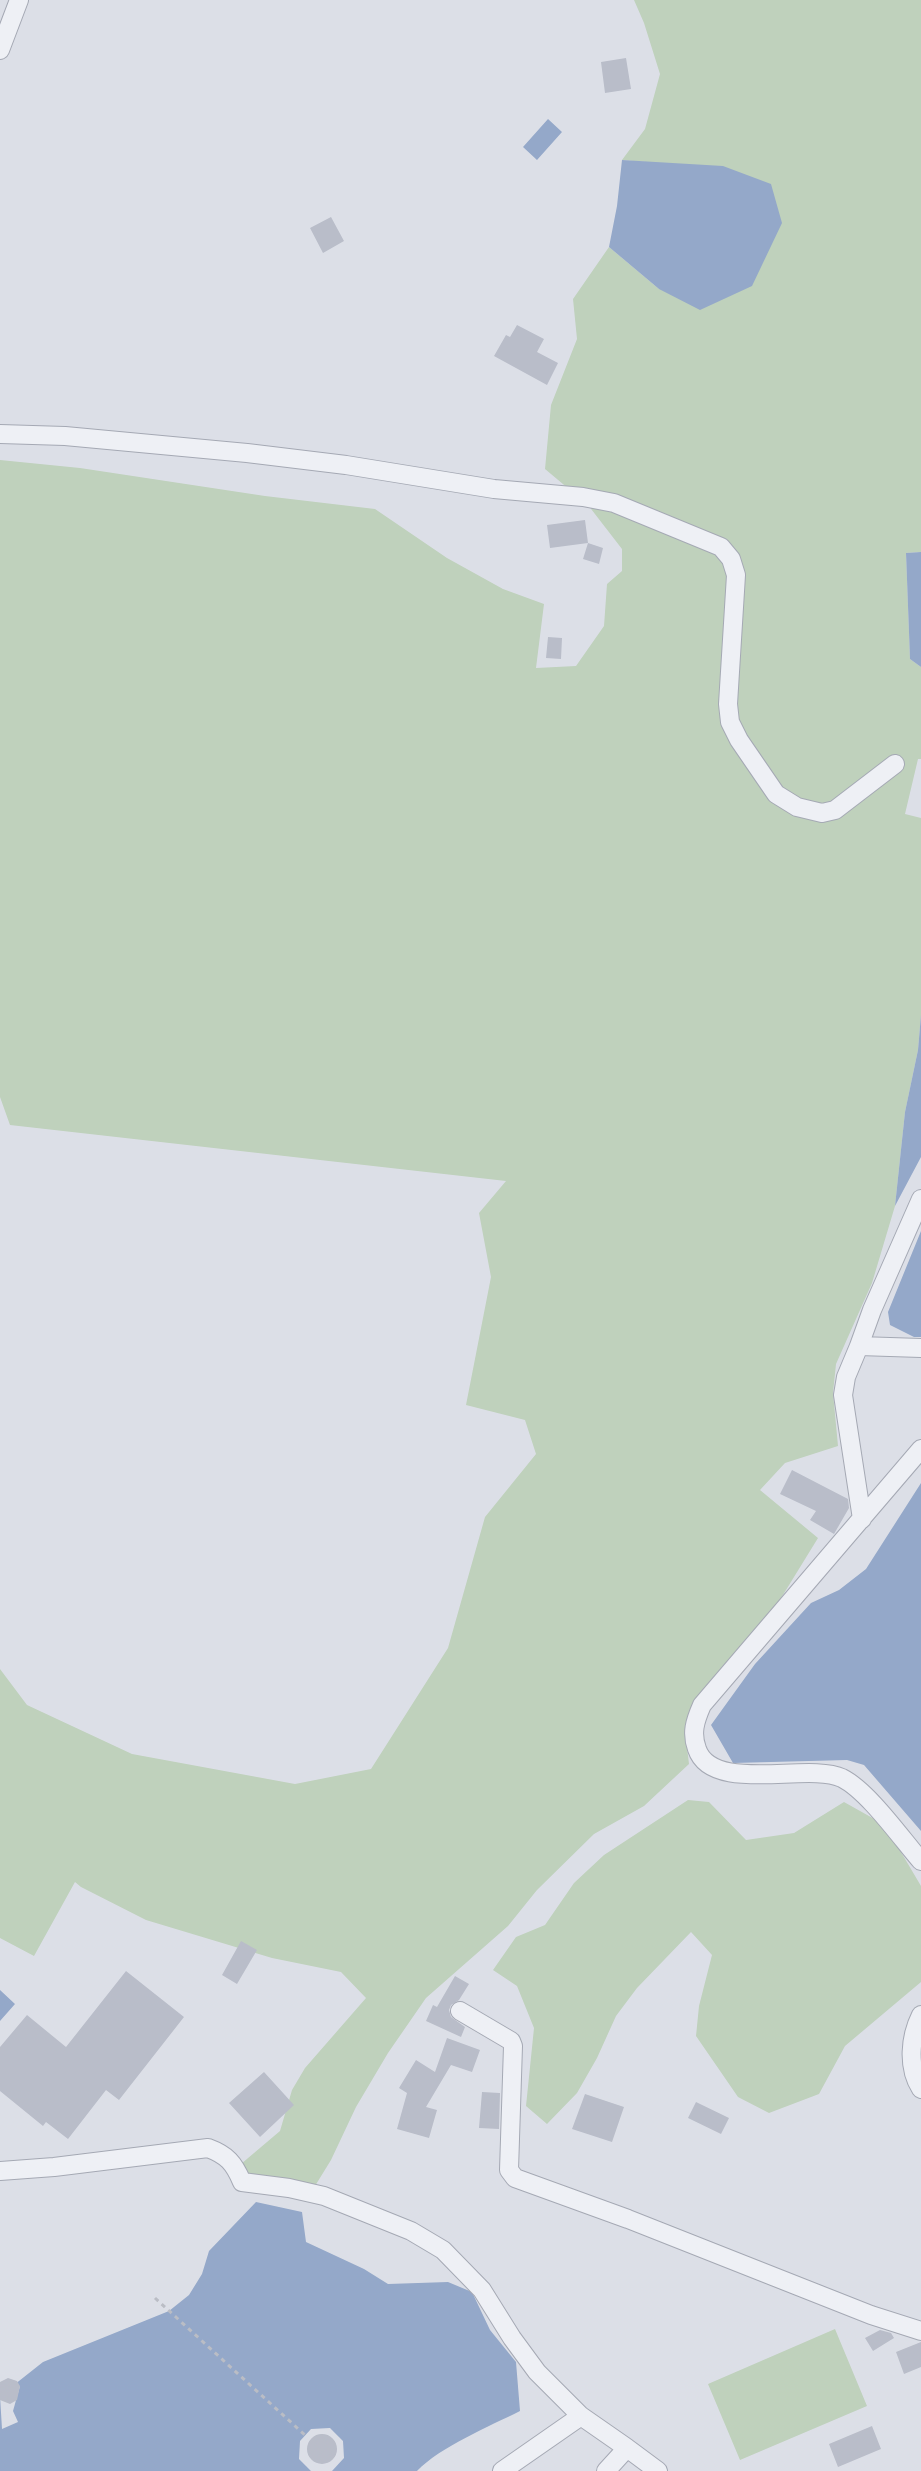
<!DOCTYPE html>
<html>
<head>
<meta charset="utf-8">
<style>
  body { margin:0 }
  canvas { display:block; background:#dcdfe7 }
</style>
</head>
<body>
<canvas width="921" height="2471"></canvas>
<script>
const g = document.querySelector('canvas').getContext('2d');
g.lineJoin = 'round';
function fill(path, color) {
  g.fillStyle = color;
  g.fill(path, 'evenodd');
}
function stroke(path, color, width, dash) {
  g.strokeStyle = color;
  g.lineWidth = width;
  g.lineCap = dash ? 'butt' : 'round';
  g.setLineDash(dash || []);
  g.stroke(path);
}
fill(new Path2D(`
  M634,0H921V552L906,553L910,659L921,667V759H918L905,814L921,818V1015L918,1050L905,1112L895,1206L872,1283L836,1364L833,1393L838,1446L785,1463L760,1490L818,1538L778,1603L714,1677L694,1711L686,1739L689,1764L644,1806L594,1834L537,1890L508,1926L426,1998L388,2053L356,2107L331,2160L315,2186L248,2176L241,2164L280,2131L292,2090L305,2068L366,1998L341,1972L272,1958L146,1920L81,1887L75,1882L34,1956L0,1938V1669L27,1705L132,1754L295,1784L371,1769L448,1648L485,1517L536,1454L525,1420L466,1405L491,1277L479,1213L506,1181L10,1125L0,1097V460L80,468L265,496L375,509L447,558L503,589L544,604L536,668L576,666L604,626L607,584L622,571V549L588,505L545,469L551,405L577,339L573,299L609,247L659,289L658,163L622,160L645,129L660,74L644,23Z
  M688,1800L709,1802L746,1840L794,1833L844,1802L885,1825L921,1886V1982L845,2046L819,2094L769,2113L738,2097L696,2036L699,2006L712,1955L691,1932L637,1988L616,2016L597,2058L577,2093L547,2124L526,2106L534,2028L517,1986L493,1970L516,1937L545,1925L574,1883L604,1855Z
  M835,2329L867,2406L740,2460L708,2384Z`), '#bfd1bc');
fill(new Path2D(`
  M548,119L562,132L537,160L523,147Z
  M622,160L723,166L771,184L782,223L752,286L700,310L659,289L609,247L617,206Z
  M921,552V667L910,659L906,553Z
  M921,1015V1157L895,1206L905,1112L918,1050Z
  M921,1231V1337H914L890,1325L888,1312Z
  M921,1483V1831L864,1765L847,1760L733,1763L711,1725L755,1664L811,1603L839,1590L866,1569Z
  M0,1990L15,2004L0,2021Z
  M256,2202L302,2212L306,2242L364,2269L388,2284L448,2282L472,2292L490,2330L516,2362L520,2411C490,2426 440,2447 417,2471H332L344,2458L343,2441L330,2428L311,2429L300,2441L299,2459L311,2471H0V2396L43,2362L169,2311L189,2295L202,2274L209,2251Z`), '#94a8c9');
fill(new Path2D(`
  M20,2386L13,2411L18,2422L2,2429L0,2396Z`), '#dcdfe7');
fill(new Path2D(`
  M626,58L631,89L605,93L601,62Z
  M331,217L344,241L323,253L310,228Z
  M517,325L544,339L537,352L558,363L547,385L494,356L506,335L510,337Z
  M585,520L588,543L550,548L547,525Z
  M588,543L603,548L599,564L583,559Z
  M548,637L562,638L561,659L546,658Z
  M792,1470L848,1499L849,1508L834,1534L810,1520L816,1511L780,1494Z
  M241,1941L257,1950L237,1984L222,1975Z
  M126,1971L184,2017L119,2100L106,2090L68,2139L46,2122L43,2126L0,2091V2047L27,2015L66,2047Z
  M455,1976L469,1984L459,2000L451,2005L449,2010L451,2017L465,2027L461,2037L426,2021L433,2005L437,2007Z
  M447,2038L480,2050L472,2072L451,2065L426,2107L437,2110L429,2138L397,2129L407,2093L399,2088L416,2060L435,2072Z
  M264,2072L294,2105L260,2137L229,2103Z
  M482,2092L500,2093L499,2129L479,2128Z
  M585,2094L624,2107L612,2142L572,2129Z
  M696,2102L729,2118L721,2134L688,2118Z
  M880,2330L891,2333L894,2338L873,2351L865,2338Z
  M921,2342V2367L904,2374L896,2352Z
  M8,2378L17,2381L20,2386L17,2400L10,2404L0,2400V2382Z
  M872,2426L881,2449L838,2467L829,2444Z
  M307 2449a15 15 0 1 1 30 0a15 15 0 1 1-30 0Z`), '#b9bdc9');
const minor = new Path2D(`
  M0,50L19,0
  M0,434L65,436L247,453L346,465L494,489L583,497L614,503L721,547L731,559L736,575L728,704L730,722L739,740L776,794L797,807L822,813L835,810L895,764
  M921,1199L872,1310L859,1346L921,1348
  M859,1346L846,1377L843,1395L862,1519
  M921,1449L702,1705C695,1721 691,1733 697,1749C712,1794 808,1762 842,1778C868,1791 901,1838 921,1861
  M460,2011L511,2041L513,2046L509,2170L515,2178L628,2219L871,2315L921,2331
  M921,2015C910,2037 907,2067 921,2089
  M0,2171L54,2167L208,2148C227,2155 234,2163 242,2182L289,2188L324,2196L411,2231L443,2250L482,2290L512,2338L537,2372L581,2416L627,2448L606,2471
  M627,2448L658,2471
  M502,2471L581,2416`);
stroke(minor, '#a5a9b4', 20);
stroke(new Path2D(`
  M155,2298L306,2436`), '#babdc5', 3, [4.5, 4.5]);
stroke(minor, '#eef0f5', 18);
</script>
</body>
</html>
